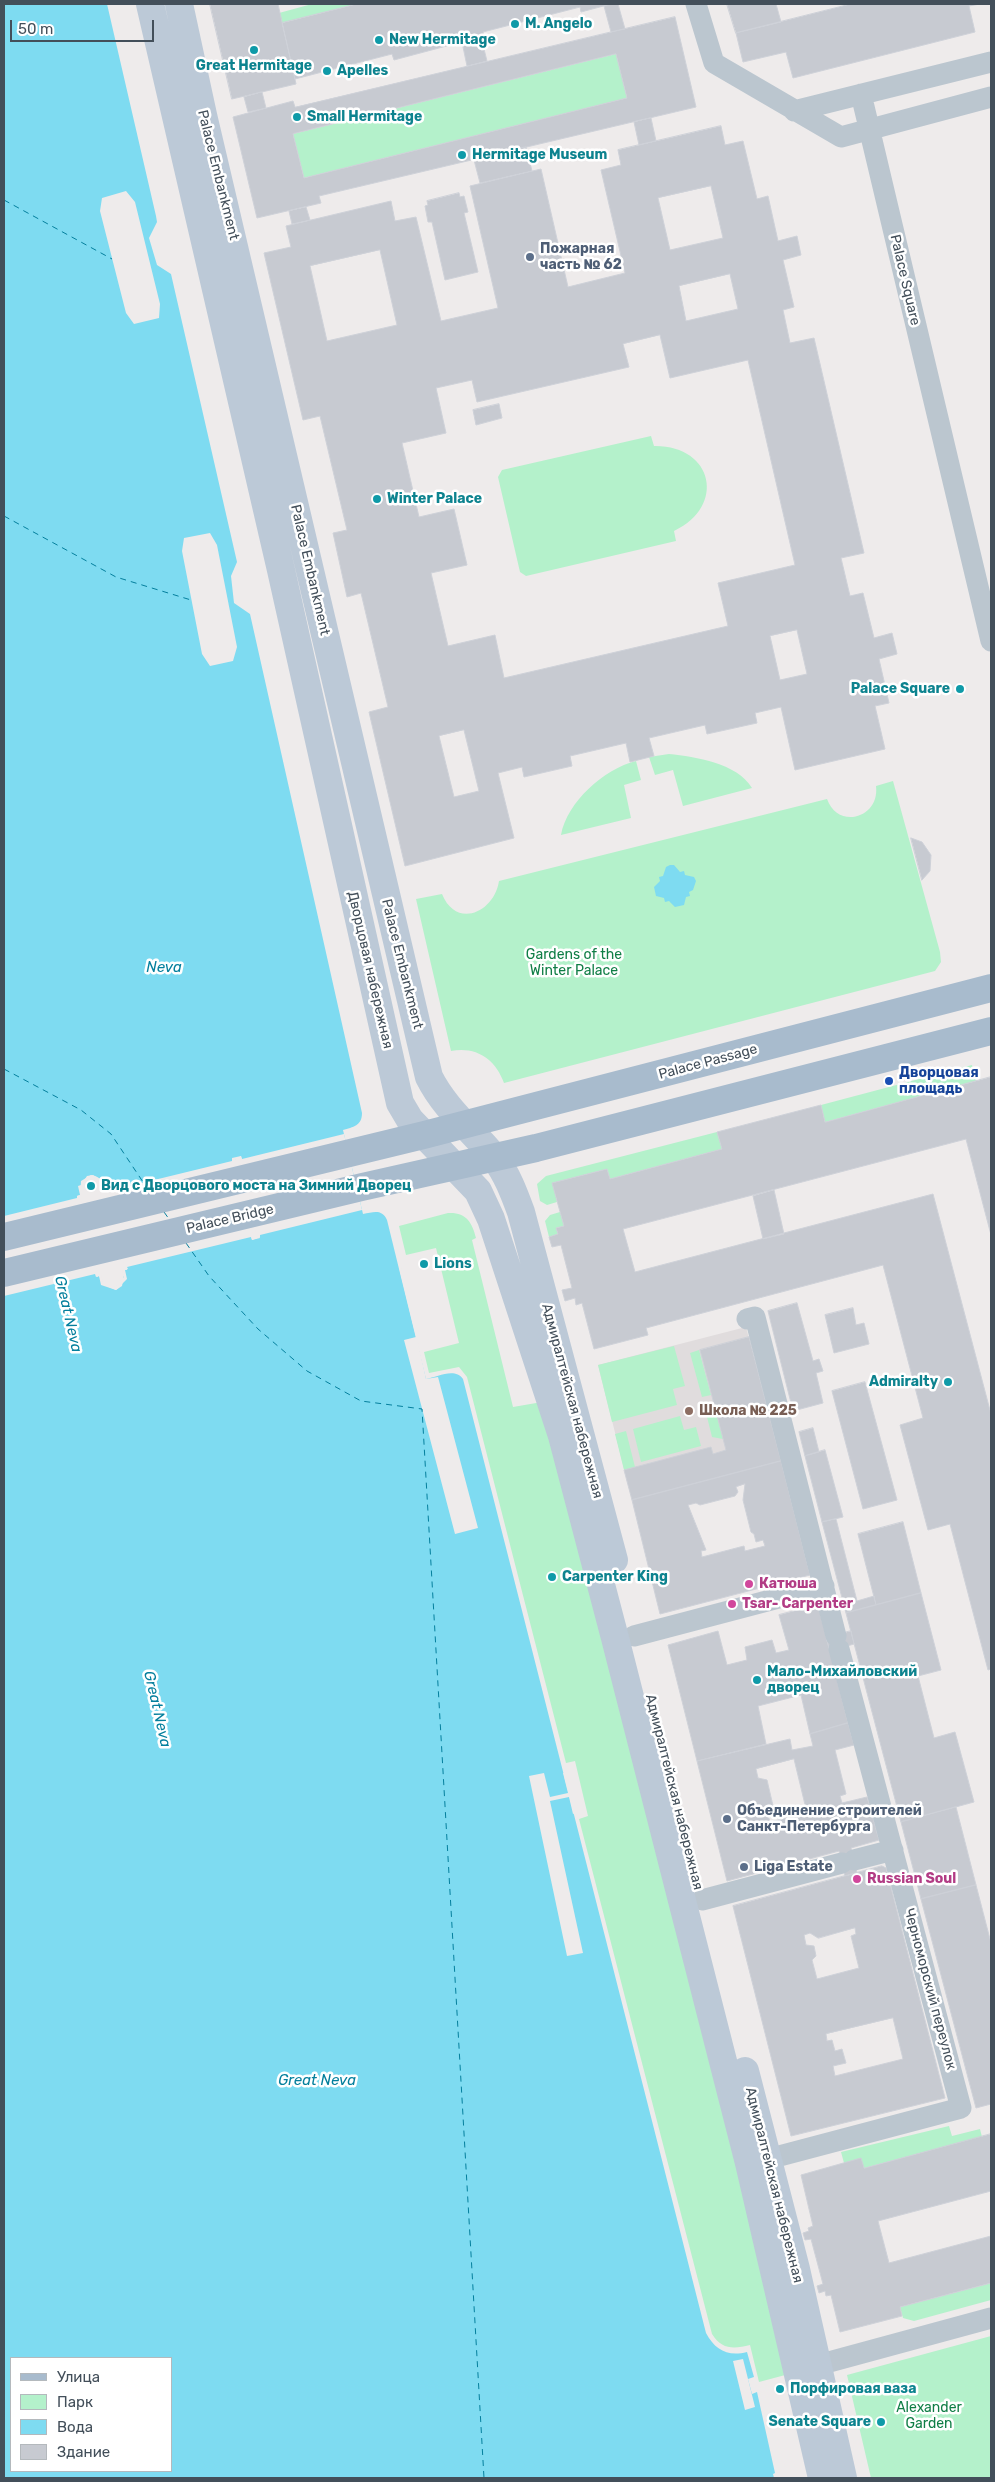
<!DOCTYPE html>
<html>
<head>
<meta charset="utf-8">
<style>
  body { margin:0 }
  #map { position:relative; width:995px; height:2482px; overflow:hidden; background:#eeebeb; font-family:Rubik,sans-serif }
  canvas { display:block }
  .frame { position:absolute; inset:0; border:5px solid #434f5a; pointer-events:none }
  .legend { position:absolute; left:10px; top:2357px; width:162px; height:115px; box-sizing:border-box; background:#fff; border:1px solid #b4b9bd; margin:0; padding:6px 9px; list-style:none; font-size:15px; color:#434f5a }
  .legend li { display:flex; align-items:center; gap:10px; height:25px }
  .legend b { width:25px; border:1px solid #b4b9bd }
  .scale { position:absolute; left:10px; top:20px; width:144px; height:22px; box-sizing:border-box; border:2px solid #434f5a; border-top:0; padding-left:6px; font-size:15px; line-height:18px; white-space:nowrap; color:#434f5a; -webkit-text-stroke:4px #fff; paint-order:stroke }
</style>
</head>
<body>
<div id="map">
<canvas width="995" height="2482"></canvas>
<div class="frame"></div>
<ul class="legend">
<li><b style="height:6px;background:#a8bbcd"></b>Улица</li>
<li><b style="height:14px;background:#b4f1cb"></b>Парк</li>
<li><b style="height:14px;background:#7edbf1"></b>Вода</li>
<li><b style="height:14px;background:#c7cad1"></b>Здание</li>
</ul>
<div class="scale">50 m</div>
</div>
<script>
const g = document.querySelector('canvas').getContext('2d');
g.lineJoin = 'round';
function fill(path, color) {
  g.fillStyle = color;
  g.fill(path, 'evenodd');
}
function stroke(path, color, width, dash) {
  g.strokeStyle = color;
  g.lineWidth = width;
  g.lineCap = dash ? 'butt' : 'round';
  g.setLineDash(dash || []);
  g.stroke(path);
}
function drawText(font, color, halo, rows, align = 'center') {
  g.font = font + ' Rubik,sans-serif';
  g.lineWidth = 5;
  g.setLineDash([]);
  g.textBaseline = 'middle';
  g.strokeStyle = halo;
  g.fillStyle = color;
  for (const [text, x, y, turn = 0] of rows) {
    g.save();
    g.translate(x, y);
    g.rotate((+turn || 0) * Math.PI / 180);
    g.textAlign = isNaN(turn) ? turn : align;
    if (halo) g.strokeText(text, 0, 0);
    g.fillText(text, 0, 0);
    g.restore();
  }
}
fill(new Path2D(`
  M746,1327L781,1461L632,1500L598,1365Z`), '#e0dcdd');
fill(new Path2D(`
  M312,4H357L282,23L279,13Z
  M616,54L627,98L304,178L293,134Z
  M651,436L654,446C713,445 727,506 674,531L676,541L526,576L520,572L498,477L502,470Z
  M669,754C696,757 737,763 752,788L683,806L673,770L655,775L649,757Z
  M636,761L641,780L624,785L631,818L561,835C567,802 604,769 636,761Z
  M893,781L940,952L941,962L935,971L504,1083C496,1060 477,1046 451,1051L416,899L442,894C456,929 494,913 499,881L827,799C838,830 880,818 876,786Z
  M972,1065L976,1081L825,1122L821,1105Z
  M717,1132L722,1149L610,1179L607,1169L553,1183L557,1202L547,1205L540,1201L537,1184L546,1176Z
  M560,1212L564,1226L556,1228L558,1234L549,1237L545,1221L550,1215Z
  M448,1213C466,1212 472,1222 476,1238L472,1240L513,1407L542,1402L789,2374L759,2382L750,2345C734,2349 722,2350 712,2334L579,1819L588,1816L575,1761L566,1763L467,1377L459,1367L429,1373L424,1352L459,1343L436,1248L406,1255L399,1226Z
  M674,1346L685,1386L673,1389L677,1405L612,1422L598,1365Z
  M699,1350L711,1395L702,1397L690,1353Z
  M714,1406L723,1439L712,1437L705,1409Z
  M680,1416L684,1430L696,1427L701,1446L641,1462L633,1429Z
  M626,1431L635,1467L624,1470L615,1434Z
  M949,2126L952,2136L980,2129L982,2137L864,2168L844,2163L841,2152Z
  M991,2283V2300L914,2321L903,2318L900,2307Z
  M991,2336V2478H871L847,2375Z`), '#b4f1cb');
fill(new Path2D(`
  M4,4H107L156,216L157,222L149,238L157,265L171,274L237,562L231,576L234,603L250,614L362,1113C362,1126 353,1127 343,1130L363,1214C374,1212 382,1209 387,1220L426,1379C437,1377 455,1367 463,1379L706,2333C715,2350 728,2357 747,2352L754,2377L748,2379L752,2394L757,2392L775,2473L773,2474L774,2478H4ZM241,1156L259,1235L260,1238L252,1240L233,1161ZM91,1175L97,1177L105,1189L108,1188L127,1270H125L122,1286L116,1290L104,1285L99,1276L97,1277L77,1196L80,1195L81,1181ZM11,2358H171V2471H11Z
  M670,865H674L680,872L684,871L685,875L694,877L696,881L693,890L689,892L690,896L686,897L684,905L675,907L669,901L665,902L664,898L656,896L654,887L660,881L659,877L663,876L666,867Z`), '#7edbf1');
fill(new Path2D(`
  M126,191L135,202L160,304L159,318L134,324L126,313L100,211L102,198Z
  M210,533L217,545L237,647L233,661L210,666L202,654L182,551L184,538Z
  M344,1134L362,1210L260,1235V1237L252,1240L251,1237L127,1267L128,1269L125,1270L127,1279L116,1290L101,1285L99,1276L96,1277L95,1274L4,1296V1216L77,1198V1196L80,1195L78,1186L81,1185L87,1176L93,1175L103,1180L105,1189L108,1188L109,1191L232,1161V1158L241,1156L242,1159ZM239,1159L257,1236L254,1237L235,1160ZM88,1178L96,1179L101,1183L103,1190L107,1191L125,1267L122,1270L124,1277L115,1287L103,1282L101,1275L98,1274L80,1197L82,1195L81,1188Z
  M399,1267H401L426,1379L438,1377L478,1528L455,1534L404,1340L416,1337Z
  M544,1773L550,1797L568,1793L563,1773H565L575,1813L573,1814L569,1797L550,1801L583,1953L567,1956L529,1776Z
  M743,2359L755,2407L745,2410L733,2361Z`), '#eeebeb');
stroke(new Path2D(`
  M4,200L112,259
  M4,516L116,577L191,600
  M4,1069L81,1110L111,1134L147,1188
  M164,1212L169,1219
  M186,1243L209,1276L258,1329L307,1371L361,1401L422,1409L484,2478`), '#047f9d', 1, [6, 5]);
const building = new Path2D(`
  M210,4H278L296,84L232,99Z
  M357,4H611L581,12L580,7L483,32L484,36L394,60L392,54L295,79L282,23Z
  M611,4H618L625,29L611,32L604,6Z
  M727,4H776L781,22L736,33Z
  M851,4H980L969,6L975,32L793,78L786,52L743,62L736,33Z
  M675,17L696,107L319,196L321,203L257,218L233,117L293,101L295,107ZM616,54L627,98L304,178L293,134Z
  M481,37L487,61L467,66L462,42Z
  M262,92L266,108L248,112L244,97Z
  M651,118L656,141L639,145L634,122Z
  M721,126L725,145L743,141L757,199L768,196L778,241L797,236L801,255L783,260L794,307L783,310L790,343L814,338L864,553L841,558L850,596L863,593L874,638L892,633L897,654L879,659L889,703L875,706L885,749L795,770L781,707L755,713L757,723L707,734L705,725L649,738L654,756L630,762L626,743L570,756L572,766L524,777L522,767L498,773L514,838L405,866L369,712L388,707L361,593L347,597L333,533L347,530L320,416L303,420L264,253L291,247L286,226L391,201L395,221L416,217L441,321L498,308L470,186L541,169L568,287L625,273L601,170L621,165L618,150ZM711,186L723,238L670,250L658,198ZM380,250L397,325L327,341L310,266ZM730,274L738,309L686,321L679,286ZM660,335L670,378L748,360L795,565L718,583L728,626L504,678L495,635L448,646L431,573L467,565L454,509L419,517L402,443L446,433L436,388L472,380L477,402L629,367L623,344ZM797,630L807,674L780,680L770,636ZM464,730L479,791L454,797L439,736Z
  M526,147L532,171L480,183L474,160Z
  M459,193L460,197L464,196L468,212L464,213L478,272L445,280L432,222H428L425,206L428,205L427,201Z
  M306,207L310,220L292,224L289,211Z
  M499,404L502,418L476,425L473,410Z
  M911,838L922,842L931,855L930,871L922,880Z
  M991,1077V1235L966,1139L623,1229L635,1272L933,1194L991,1414V1669L988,1670L950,1524L928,1530L900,1425L923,1418L883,1265L646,1328L648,1335L594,1349L582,1303L576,1305L575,1298L565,1301L562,1290L572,1288L561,1245L552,1247L549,1237L558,1234L556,1228L564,1226L552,1183L607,1169L610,1179L722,1149L717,1132L821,1105L825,1122Z
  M774,1190L784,1234L763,1239L753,1196Z
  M797,1303L813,1361L819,1359L823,1371L816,1373L823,1403L793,1411L768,1311Z
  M853,1308L856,1325L864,1323L869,1344L834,1353L825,1315Z
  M749,1337L781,1461L632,1500L624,1470L711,1447L713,1454L726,1450L700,1350Z
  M865,1382L897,1500L863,1509L832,1391Z
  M813,1428L819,1452L805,1456L799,1432Z
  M825,1450L843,1517L822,1522L805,1456Z
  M781,1461L810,1575L660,1614L632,1500ZM745,1484L743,1500L751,1532L754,1534L756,1542L763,1540L765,1546L745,1551L744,1546L702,1557L701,1551L706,1550L688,1505L696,1503L700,1505L735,1496L738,1492L736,1487Z
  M836,1519L857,1601L874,1596L876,1605L846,1613L822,1522Z
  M903,1522L921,1593L876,1605L858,1534Z
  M921,1593L941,1670L918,1676L934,1738L955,1732L974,1802L901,1822L846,1613Z
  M818,1605L848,1723L810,1734L801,1695L758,1706L766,1744L697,1761L668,1645L718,1631L727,1665L747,1660L745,1647L772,1640L776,1653L789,1650L779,1615Z
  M851,1631L854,1644L830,1651L826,1638Z
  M848,1723L854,1745L835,1750L846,1794L840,1796L842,1803L867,1797L879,1840L851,1848L857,1873L845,1876L839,1851L727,1881L697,1761L790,1739L792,1750L813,1746L810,1734ZM794,1759L807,1813L770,1822L768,1815L774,1810L767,1780L758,1778L756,1769Z
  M956,1807L976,1885L921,1899L901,1822Z
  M882,1866L886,1868L945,2098L791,2136L733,1906ZM855,1928L856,1934L851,1936L859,1968L817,1979L812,1960L816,1956L814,1946L806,1945L804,1935L810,1933L818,1938ZM893,2018L903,2059L835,2076L833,2066L846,2063L842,2049L835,2051L832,2040L827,2041L826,2034Z
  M976,1885L991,1943V2104L976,2108L921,1899Z
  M991,2134V2191L878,2221L889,2263L991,2236V2283L900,2307L902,2316L840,2332L831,2295L826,2296L825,2291L819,2293L817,2286L823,2284L811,2239L805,2240L803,2233L809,2231L808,2228L813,2226L801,2175L861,2158L864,2168Z`);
fill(building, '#c7cad1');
stroke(building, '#ced1d8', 1);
stroke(new Path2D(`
  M696,4L714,63L841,137L991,97
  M861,94L991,641
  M794,111L991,62
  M747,1319L755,1317L836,1636
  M634,1636L824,1586
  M854,1860L893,1850
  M702,1900L842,1863
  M768,2159L961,2108L839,1649
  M818,2365L991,2318`), '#bbc6cf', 21);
stroke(new Path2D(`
  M150,4L281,570L400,1103L410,1120L478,1191L491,1219L562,1436L615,1638L749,2163L822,2478
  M179,4L203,115L429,1077C445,1109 472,1130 494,1157C507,1174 514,1193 521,1212L614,1560
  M745,2071L796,2269L843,2478`), '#bcc9d7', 28);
stroke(new Path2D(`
  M4,1237L424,1135L991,988
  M4,1273L362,1187L536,1148L991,1031`), '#a8bbcd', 28);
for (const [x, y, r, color] of [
  [515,24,5,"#0f9aa8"],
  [379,40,5,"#0f9aa8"],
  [254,50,5,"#0f9aa8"],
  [327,71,5,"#0f9aa8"],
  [297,117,5,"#0f9aa8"],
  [462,155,5,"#0f9aa8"],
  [530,257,5,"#5c6f8a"],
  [377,499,5,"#0f9aa8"],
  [960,689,5,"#0f9aa8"],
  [889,1081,5,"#1a4fb4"],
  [91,1186,5,"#0f9aa8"],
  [424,1264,5,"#0f9aa8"],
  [948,1382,5,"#0f9aa8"],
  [689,1411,5,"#8d6e63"],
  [552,1577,5,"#0f9aa8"],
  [749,1584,5,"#d1479c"],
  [732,1604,5,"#d1479c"],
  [757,1680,5,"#0f9aa8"],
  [727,1819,5,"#5c6f8a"],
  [744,1867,5,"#5c6f8a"],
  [857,1879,5,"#d1479c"],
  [780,2389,5,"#0f9aa8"],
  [881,2422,5,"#0f9aa8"]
]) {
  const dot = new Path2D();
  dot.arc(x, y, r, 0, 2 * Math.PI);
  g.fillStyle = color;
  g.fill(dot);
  stroke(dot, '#fff', 2);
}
drawText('bold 14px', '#0d838f', '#fff', [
  ["M. Angelo",525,24],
  ["New Hermitage",389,40],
  ["Great Hermitage",254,66,"center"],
  ["Apelles",337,71],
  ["Small Hermitage",307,117],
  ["Hermitage Museum",472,155],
  ["Winter Palace",387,499],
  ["Palace Square",950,689,"right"],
  ["Вид с Дворцового моста на Зимний Дворец",101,1186],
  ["Lions",434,1264],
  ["Admiralty",938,1382,"right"],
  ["Carpenter King",562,1577],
  ["Мало-Михайловский",767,1672],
  ["дворец",767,1688],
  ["Порфировая ваза",790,2389],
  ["Senate Square",871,2422,"right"]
], 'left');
drawText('14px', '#434f5a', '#fff', [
  ["Palace Embankment",218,175,76],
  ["Palace Square",905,280,77],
  ["Palace Embankment",310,570,77],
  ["Palace Embankment",402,964,76],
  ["Дворцовая набережная",370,970,77],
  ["Palace Passage",708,1062,-15],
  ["Palace Bridge",230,1219,-13],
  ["Адмиралтейская набережная",572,1401,75],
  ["Адмиралтейская набережная",674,1792,76],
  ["Черноморский переулок",930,1989,75],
  ["Адмиралтейская набережная",774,2185,76]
]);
drawText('bold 14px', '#4e5e75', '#fff', [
  ["Пожарная",540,249],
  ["часть № 62",540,265],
  ["Объединение строителей",737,1811],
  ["Санкт-Петербурга",737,1827],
  ["Liga Estate",754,1867]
], 'left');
drawText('14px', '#107e46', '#fff', [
  ["Gardens of the",574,955],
  ["Winter Palace",574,971],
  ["Alexander",929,2408],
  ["Garden",929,2424]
]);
drawText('bold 14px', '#164399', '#fff', [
  ["Дворцовая",899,1073],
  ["площадь",899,1089]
], 'left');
drawText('bold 14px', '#785e54', '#fff', [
  ["Школа № 225",699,1411]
], 'left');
drawText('bold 14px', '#b23c85', '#fff', [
  ["Катюша",759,1584],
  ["Tsar- Carpenter",742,1604],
  ["Russian Soul",867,1879]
], 'left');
drawText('italic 15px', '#047f9d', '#fff', [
  ["Neva",164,968],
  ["Great Neva",68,1314,77],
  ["Great Neva",157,1709,77],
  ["Great Neva",317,2081]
]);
</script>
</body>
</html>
